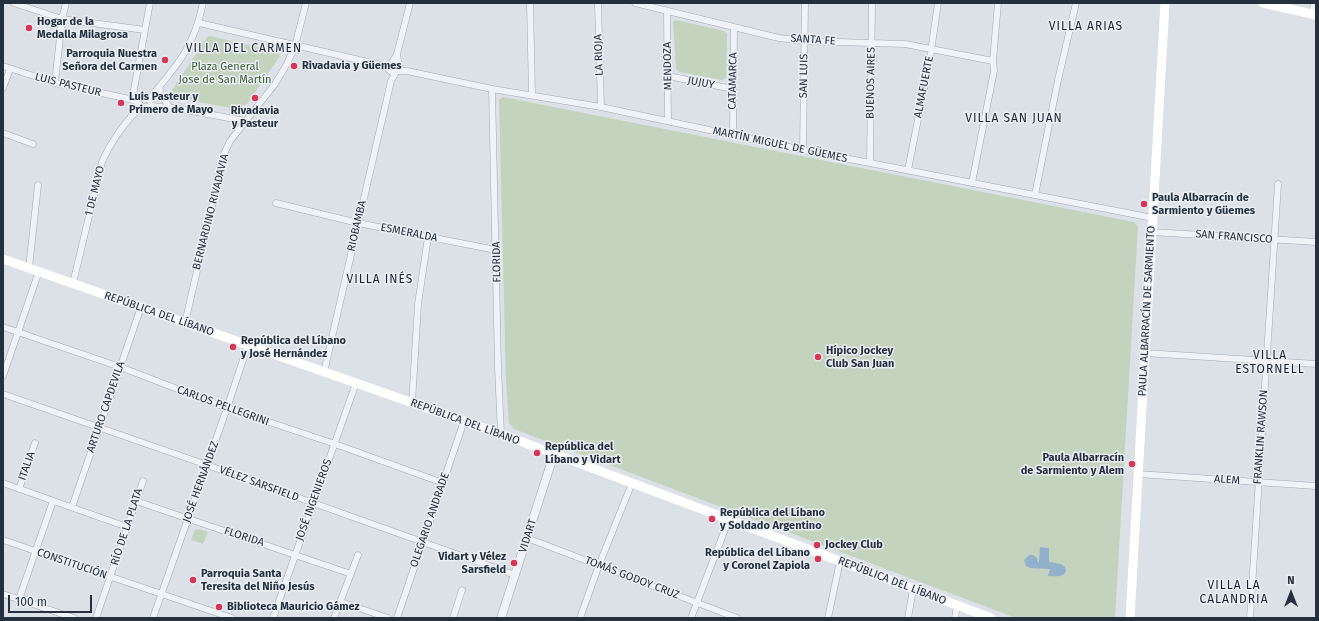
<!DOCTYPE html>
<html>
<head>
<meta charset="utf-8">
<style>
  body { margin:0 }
  #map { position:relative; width:1319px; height:621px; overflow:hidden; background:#dce1e8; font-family:"Fira Sans",sans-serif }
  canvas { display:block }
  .frame { position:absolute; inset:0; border:4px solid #25303f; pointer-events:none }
  .north { position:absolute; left:1271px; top:573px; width:40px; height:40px; -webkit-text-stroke:3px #ecf0f5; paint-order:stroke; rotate:0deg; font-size:11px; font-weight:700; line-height:16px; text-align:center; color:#25303f }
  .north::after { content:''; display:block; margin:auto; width:14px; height:18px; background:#25303f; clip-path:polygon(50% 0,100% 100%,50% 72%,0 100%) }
  .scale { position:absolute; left:8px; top:595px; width:84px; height:18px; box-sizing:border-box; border:2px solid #25303f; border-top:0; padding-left:5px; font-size:12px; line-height:14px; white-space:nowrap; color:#25303f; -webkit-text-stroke:3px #ecf0f5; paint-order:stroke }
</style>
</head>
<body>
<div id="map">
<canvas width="1319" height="621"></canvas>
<div class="frame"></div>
<div class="north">N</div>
<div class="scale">100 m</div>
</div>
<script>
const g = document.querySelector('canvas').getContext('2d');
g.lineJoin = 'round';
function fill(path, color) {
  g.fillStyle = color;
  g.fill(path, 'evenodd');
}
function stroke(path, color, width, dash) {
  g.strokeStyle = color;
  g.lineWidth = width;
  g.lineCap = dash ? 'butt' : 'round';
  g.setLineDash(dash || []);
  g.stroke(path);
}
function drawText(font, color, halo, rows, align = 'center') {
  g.font = font + ' "Fira Sans",sans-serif';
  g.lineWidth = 3;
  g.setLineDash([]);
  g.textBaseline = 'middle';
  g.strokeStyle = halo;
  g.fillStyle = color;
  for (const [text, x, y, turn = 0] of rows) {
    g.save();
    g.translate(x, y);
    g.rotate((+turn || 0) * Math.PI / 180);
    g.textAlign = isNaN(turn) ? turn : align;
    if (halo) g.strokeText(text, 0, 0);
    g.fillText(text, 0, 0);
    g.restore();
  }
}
fill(new Path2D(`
  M676,20L724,31L727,34L726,78L722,80L679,72L676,68L673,22Z
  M210,36L278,52L280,56L247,104L238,108H231L173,97L171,92L207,37Z
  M503,97L1134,222L1138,226L1115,618H1016L514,429L509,423L506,381L499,100Z
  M198,529L208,532L203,544L191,540L195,530Z`), '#c3d3bd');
fill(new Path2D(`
  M1040,547L1049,548V562L1061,564L1065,567L1066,571C1063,578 1055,576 1048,576L1050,569L1030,568L1026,566L1024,560L1029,555C1034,554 1037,557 1038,562H1039Z`), '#94b1cc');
const minor = new Path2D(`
  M14,3L62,19L145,30
  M530,3L532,95
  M598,3L601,107
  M635,3L779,38L804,41L905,44L993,61
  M667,11L668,121
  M1312,14L1314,3
  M199,23L381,65L388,69L393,73L396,72L399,68L397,54
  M3,66L55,83L134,100L143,107L153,106L167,108H176L245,121
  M389,69C389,64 395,59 397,54L410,3
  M398,71H407L492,89L601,107L803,150L1153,218
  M668,76L733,89
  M55,83L62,19L66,3
  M159,87L161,95L168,105
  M3,88L10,69
  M492,89L498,367L501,434
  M132,100L150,3
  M134,100L146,96L150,101
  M150,100L154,93C181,61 194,45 203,3
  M3,133L33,144
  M733,135L734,27
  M803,150L805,3
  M870,163L872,3
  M908,170L930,58L938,3
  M972,183L994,71L993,61L998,3
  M1035,195L1058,80L1076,3
  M276,203L358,223L496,250
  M1152,232L1316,242
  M29,268L38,185
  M73,283L102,162C108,147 129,114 143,107
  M185,323L224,154L230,141L275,84L287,64L295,46L306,3
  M3,327L120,367L227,408L335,444L443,483
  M1145,353L1316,364
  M324,372L391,81L396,72
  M3,376L39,271
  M3,394L207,465L515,575
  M412,403L418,304L428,237
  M1138,474L1316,486
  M3,483L127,527
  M19,489L35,443
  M136,501L351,574
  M72,507L141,307
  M527,538L737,618
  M3,540L232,618
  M3,594L74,618
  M19,599L53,501
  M341,602L388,618
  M96,618L143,481
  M153,618L227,408L248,345
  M273,618L356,383
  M334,618L358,555
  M397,618L464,421
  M453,618L462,590
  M580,618L599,565L632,483
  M691,618L729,519
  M828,618L840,561
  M908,618L913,589
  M955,618L957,605
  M1250,618L1278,184`);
const tertiary = new Path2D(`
  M501,618L554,454`);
stroke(minor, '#a1a8b2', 7);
stroke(tertiary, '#a1a8b2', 9);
stroke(minor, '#eff2f6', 6);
stroke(tertiary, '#eff2f6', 8);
stroke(new Path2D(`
  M1263,3L1316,15
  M3,259L501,434L632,483L991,618
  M1130,618L1165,3`), '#fff', 9);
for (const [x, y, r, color] of [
  [29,28,4,"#d93555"],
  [165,60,4,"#d93555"],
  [294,66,4,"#d93555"],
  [255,98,4,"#d93555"],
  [121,103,4,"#d93555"],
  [1144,204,4,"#d93555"],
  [233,347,4,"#d93555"],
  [818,357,4,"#d93555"],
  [537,453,4,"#d93555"],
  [1132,464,4,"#d93555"],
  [712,519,4,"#d93555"],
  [817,545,4,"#d93555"],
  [818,559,4,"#d93555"],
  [514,563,4,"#d93555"],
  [193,580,4,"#d93555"],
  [219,607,4,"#d93555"]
]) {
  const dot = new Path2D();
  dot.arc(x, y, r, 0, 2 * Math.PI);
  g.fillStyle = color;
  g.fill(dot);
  stroke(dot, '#ecf0f5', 1.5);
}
drawText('bold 11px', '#25303f', '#ecf0f5', [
  ["Hogar de la",37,22],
  ["Medalla Milagrosa",37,35],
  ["Parroquia Nuestra",157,54,"right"],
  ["Señora del Carmen",157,67,"right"],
  ["Rivadavia y Güemes",302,66],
  ["Luis Pasteur y",129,97],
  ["Primero de Mayo",129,110],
  ["Rivadavia",255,111,"center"],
  ["y Pasteur",255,124,"center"],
  ["Paula Albarracín de",1152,198],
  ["Sarmiento y Güemes",1152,211],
  ["República del Líbano",241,341],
  ["y José Hernández",241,354],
  ["Hípico Jockey",826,351],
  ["Club San Juan",826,364],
  ["República del",545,447],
  ["Líbano y Vidart",545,460],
  ["Paula Albarracín",1124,458,"right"],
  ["de Sarmiento y Alem",1124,471,"right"],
  ["República del Líbano",720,513],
  ["y Soldado Argentino",720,526],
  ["Jockey Club",825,545],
  ["República del Líbano",810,553,"right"],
  ["y Coronel Zapiola",810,566,"right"],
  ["Vidart y Vélez",506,557,"right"],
  ["Sarsfield",506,570,"right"],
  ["Parroquia Santa",201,574],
  ["Teresita del Niño Jesús",201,587],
  ["Biblioteca Mauricio Gámez",227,607]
], 'left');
drawText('11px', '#25303f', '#ecf0f5', [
  ["SANTA FE",813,40,4],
  ["LA RIOJA",599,55,-92],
  ["MENDOZA",668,66,-91],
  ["SAN LUIS",804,76,-89],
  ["CATAMARCA",733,81,-89],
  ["JUJUY",701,83,11],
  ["BUENOS AIRES",871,83,-89],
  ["LUIS PASTEUR",68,85,14],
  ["ALMAFUERTE",924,87,-79],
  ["MARTÍN MIGUEL DE GÜEMES",780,145,12],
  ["1 DE MAYO",95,191,-76],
  ["BERNARDINO RIVADAVIA",211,212,-76],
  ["RIOBAMBA",357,226,-77],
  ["ESMERALDA",409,233,11],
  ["SAN FRANCISCO",1234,237,4],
  ["FLORIDA",497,262,-91],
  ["PAULA ALBARRACÍN DE SARMIENTO",1147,311,-87],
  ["REPÚBLICA DEL LÍBANO",159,314,19],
  ["CARLOS PELLEGRINI",223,406,20],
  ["ARTURO CAPDEVILA",106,407,-71],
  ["REPÚBLICA DEL LÍBANO",465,422,20],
  ["FRANKLIN RAWSON",1261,437,-86],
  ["ITALIA",27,466,-71],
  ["ALEM",1227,480,4],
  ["JOSÉ HERNÁNDEZ",201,482,-70],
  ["VÉLEZ SARSFIELD",259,484,20],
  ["JOSÉ INGENIEROS",314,500,-70],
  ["OLEGARIO ANDRADE",430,520,-71],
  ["RÍO DE LA PLATA",127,527,-72],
  ["VIDART",528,536,-72],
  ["FLORIDA",244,537,18],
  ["CONSTITUCIÓN",72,564,19],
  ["TOMÁS GODOY CRUZ",632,578,21],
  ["REPÚBLICA DEL LÍBANO",892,581,21]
]);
drawText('11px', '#3b5c31', '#ecf0f5', [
  ["Plaza General",225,67],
  ["Jose de San Martín",225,80]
]);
g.letterSpacing = '1px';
drawText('12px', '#172130', '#ecf0f5', [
  ["VILLA ARIAS",1086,27],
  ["VILLA DEL CARMEN",244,49],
  ["VILLA SAN JUAN",1014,119],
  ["VILLA INÉS",380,280],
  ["VILLA",1270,356],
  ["ESTORNELL",1270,370],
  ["VILLA LA",1234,586],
  ["CALANDRIA",1234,600]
]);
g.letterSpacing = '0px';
</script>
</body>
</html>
